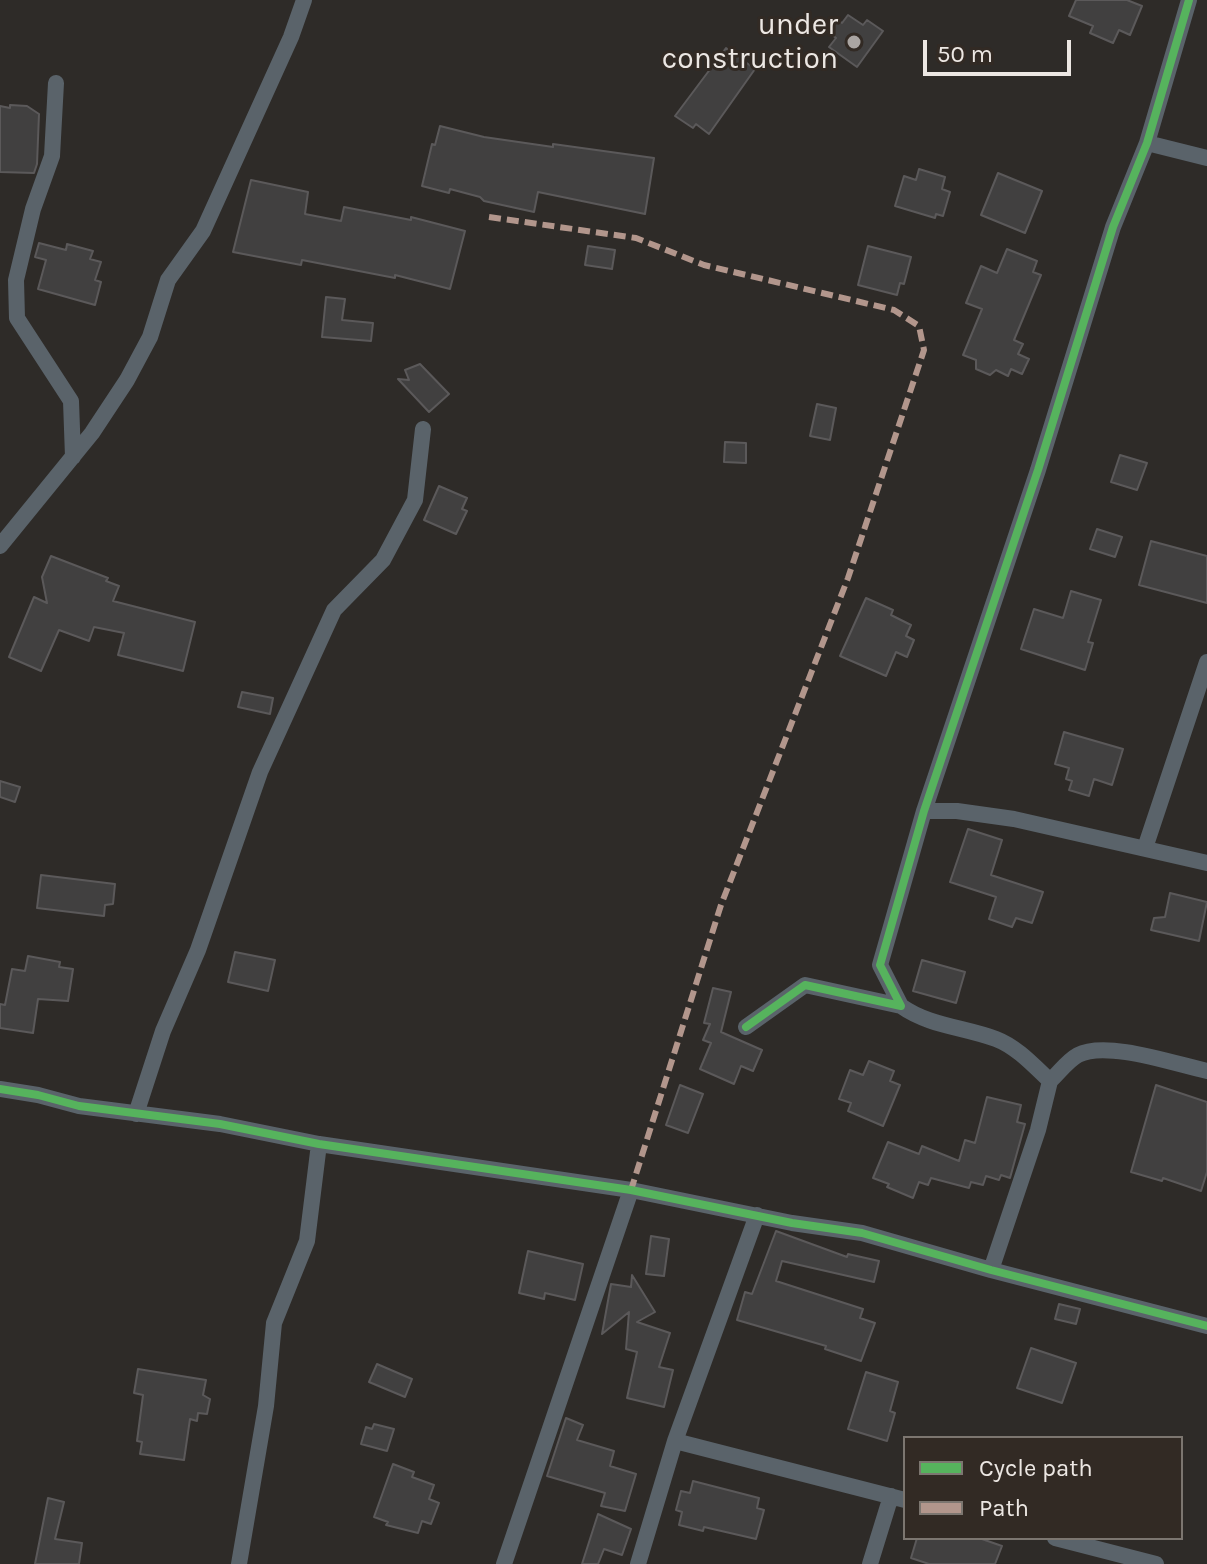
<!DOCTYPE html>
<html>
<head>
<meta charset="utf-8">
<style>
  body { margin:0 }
  #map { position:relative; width:1207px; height:1564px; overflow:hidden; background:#2e2b28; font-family:Karla,sans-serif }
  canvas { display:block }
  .legend { position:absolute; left:903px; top:1436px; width:280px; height:104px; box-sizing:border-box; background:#322a24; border:2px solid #7c7670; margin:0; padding:10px 14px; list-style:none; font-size:24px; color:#ece7e3 }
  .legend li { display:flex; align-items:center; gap:16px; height:40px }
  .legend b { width:40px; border:2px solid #7c7670 }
  .scale { position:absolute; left:923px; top:40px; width:148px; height:36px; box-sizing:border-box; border:4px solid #ece7e3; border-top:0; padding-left:10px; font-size:24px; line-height:28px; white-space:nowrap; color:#ece7e3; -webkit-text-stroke:6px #322a24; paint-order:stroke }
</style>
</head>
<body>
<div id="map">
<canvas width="1207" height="1564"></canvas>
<ul class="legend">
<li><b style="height:10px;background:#56b35d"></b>Cycle path</li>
<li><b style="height:10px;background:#b2968c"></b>Path</li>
</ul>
<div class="scale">50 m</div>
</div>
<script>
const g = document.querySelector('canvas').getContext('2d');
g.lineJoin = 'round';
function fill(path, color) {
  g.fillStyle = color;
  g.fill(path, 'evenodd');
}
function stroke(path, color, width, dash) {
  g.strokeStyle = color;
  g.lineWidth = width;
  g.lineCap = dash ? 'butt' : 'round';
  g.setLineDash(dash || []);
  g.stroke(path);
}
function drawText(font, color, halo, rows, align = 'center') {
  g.font = font + ' Karla,sans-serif';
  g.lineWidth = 6;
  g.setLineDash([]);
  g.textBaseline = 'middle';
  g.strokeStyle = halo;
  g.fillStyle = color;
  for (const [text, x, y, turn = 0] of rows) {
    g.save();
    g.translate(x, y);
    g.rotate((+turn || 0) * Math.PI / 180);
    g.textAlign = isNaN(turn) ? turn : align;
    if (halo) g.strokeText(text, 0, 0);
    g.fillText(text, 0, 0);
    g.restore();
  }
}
const building = new Path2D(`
  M1076,0H1127L1142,6L1130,35L1119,30L1113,43L1090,33L1093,26L1069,16Z
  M848,15L863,25L867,20L883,31L857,67L829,47L836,38L826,30L834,18L842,23Z
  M726,48L755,69L709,134L696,124L693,128L675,116Z
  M10,105L27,106L39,114L37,164L34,173L0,172V106L10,108Z
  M440,126L484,137L553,147V144L654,158L645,214L538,192L534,212L484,201L480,197L450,189L449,193L422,186L432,144L435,145Z
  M919,169L945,177L942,189L950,192L943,216L936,214L935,218L895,206L904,176L916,180Z
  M998,173L1042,191L1025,233L981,215Z
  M251,180L308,192L305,214L341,221L344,207L411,220V217L465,231L450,289L395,275V278L302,260L301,265L233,252Z
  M39,243L66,250L67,244L93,251L90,259L101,262L95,280L101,282L95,305L38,289L46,260L35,257Z
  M588,246L615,250L612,269L585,265Z
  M868,246L911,257L904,284L900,283L897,295L858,285Z
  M1007,249L1037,261L1033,272L1041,275L1014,340L1023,344L1018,354L1029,359L1022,374L1011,369L1008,376L996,370L990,375L976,369V360L963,355L982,309L966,303L981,266L997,273Z
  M326,297L345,299L342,320L373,323L371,341L322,337Z
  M420,364L449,394L429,412L398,379L409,380L405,370Z
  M817,404L836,408L830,440L810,436Z
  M725,442L746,443V463L724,462Z
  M1120,455L1147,463L1137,490L1111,482Z
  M439,486L467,498L462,509L467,511L456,534L424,520Z
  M1097,529L1122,537L1115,557L1090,549Z
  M1151,541L1207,556V603L1139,585Z
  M51,556L108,578L106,581L119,586L113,601L195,622L183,671L118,655L124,633L94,627L89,641L59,630L41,671L9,657L34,597L47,603L42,577Z
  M1071,591L1101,600L1088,642L1093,643L1085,670L1021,649L1034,609L1063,618Z
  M866,598L893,610L891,615L911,625L906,636L914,640L907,657L896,652L886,676L840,656Z
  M242,692L273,698L270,714L238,707Z
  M1064,732L1123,749L1112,785L1094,779L1089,796L1069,790L1072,781L1066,779L1069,768L1055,764Z
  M0,781L20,787L15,802L0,797Z
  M968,829L1002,840L991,875L1043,892L1032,923L1016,918L1012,927L989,919L996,897L950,882Z
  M41,875L115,884L113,904L105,905L104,916L37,908Z
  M1170,893L1207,902L1199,941L1151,930L1154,918L1165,917Z
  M235,952L275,960L268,991L228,982Z
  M28,956L60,962L59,967L73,969L68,1001L38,999L33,1033L0,1028V1004L5,1005L12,969L25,971Z
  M922,960L965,972L956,1003L913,991Z
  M713,988L731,992L721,1032L762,1050L753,1071L741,1066L734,1084L700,1069L711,1043L703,1040L710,1024L704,1023Z
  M869,1061L894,1071L890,1081L900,1085L883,1126L848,1111L851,1103L839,1099L850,1070L863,1075Z
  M680,1085L703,1094L688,1133L666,1125Z
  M1156,1085L1207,1102V1172L1201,1191L1163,1178L1162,1181L1131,1172Z
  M987,1097L1021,1105L1017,1122L1025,1124L1010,1178L1001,1175L999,1180L986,1176L983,1185L971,1182L969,1188L931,1178L928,1185L919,1182L913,1198L887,1187L889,1184L873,1178L888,1142L919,1154L922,1146L959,1161L965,1140L975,1143Z
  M776,1231L847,1257L848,1254L879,1261L874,1282L782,1261L776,1281L863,1309L860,1318L875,1323L861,1361L825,1349L826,1346L737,1320L745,1292L752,1294Z
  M651,1236L669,1239L664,1276L646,1274Z
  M528,1251L583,1264L575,1300L545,1293L544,1299L519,1293Z
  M632,1275L655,1312L637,1322L670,1333L659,1367L673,1370L664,1407L627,1398L637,1352L626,1349L629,1312L602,1334L611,1284L631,1287Z
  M1059,1304L1080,1309L1076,1324L1055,1319Z
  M1031,1348L1076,1363L1062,1403L1017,1388Z
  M377,1364L412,1379L405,1397L369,1382Z
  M138,1369L206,1380L203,1395L210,1399L207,1414L198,1413L197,1421L190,1419L184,1460L140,1454L142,1442L137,1441L143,1395L134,1393Z
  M866,1372L898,1382L890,1411L895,1413L887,1441L848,1429Z
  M566,1418L583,1425L577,1440L614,1451L610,1466L636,1474L625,1511L601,1506L605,1493L547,1476Z
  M374,1424L394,1429L387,1451L361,1444L366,1427L372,1429Z
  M393,1464L414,1472L412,1477L434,1485L429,1499L439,1503L431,1524L422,1521L418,1533L386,1525L388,1522L374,1517Z
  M693,1481L759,1498L757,1508L764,1510L756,1539L704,1527L703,1531L679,1525L682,1512L676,1510L681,1491L690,1493Z
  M48,1498L64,1502L55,1539L82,1543L79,1564H35Z
  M598,1514L631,1529L622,1555L604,1549L598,1564H582Z
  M917,1538H979L1002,1546L995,1564H929L911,1558Z`);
fill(building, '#414040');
stroke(building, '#5b595a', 2);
stroke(new Path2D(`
  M56,83L52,156L33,209L16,280L17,318L71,401L73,457
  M1147,143L1207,158
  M0,546L92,433L127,380L150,337L168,280L203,231L291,37L304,0
  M924,811H957L1014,819L1207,863
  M1145,848L1207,662
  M901,1006C929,1026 964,1027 996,1039C1017,1047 1034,1066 1050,1081L1038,1130L991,1270
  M746,1027L805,985L901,1006L880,965L924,811L1038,470L1113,227L1147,143L1189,0
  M1050,1081C1059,1073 1067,1061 1078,1055C1106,1040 1175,1064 1207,1071
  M0,1089L38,1095L79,1106L220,1124L319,1144L631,1190L792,1223L862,1233L991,1270L1207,1326
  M136,1114L163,1031L198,950L260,772L334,610L383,560L415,500L423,429
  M675,1441L905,1500
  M1055,1538L1156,1564
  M239,1564L266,1406L274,1323L307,1241L319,1144
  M504,1564L631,1190
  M638,1564L675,1441L757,1215
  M870,1564L891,1496`), '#5a636a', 16);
stroke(new Path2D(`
  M489,217L636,238L704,265L894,310L919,326L924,350L848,578L721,905L631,1190`), '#b2968c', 6, [12, 6]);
stroke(new Path2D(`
  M746,1027L805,985L901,1006L880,965L924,811L1038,470L1113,227L1147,143L1189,0
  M0,1089L38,1095L79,1106L220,1124L319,1144L631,1190L792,1223L862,1233L991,1270L1207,1326`), '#56b35d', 8);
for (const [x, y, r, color] of [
  [854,42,8,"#aaa5a2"]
]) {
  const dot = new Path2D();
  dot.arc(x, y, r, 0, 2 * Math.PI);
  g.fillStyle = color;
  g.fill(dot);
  stroke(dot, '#322a24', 3);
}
drawText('30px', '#ece7e3', '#322a24', [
  ["under",838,25],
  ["construction",838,59]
], 'right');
</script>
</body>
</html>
